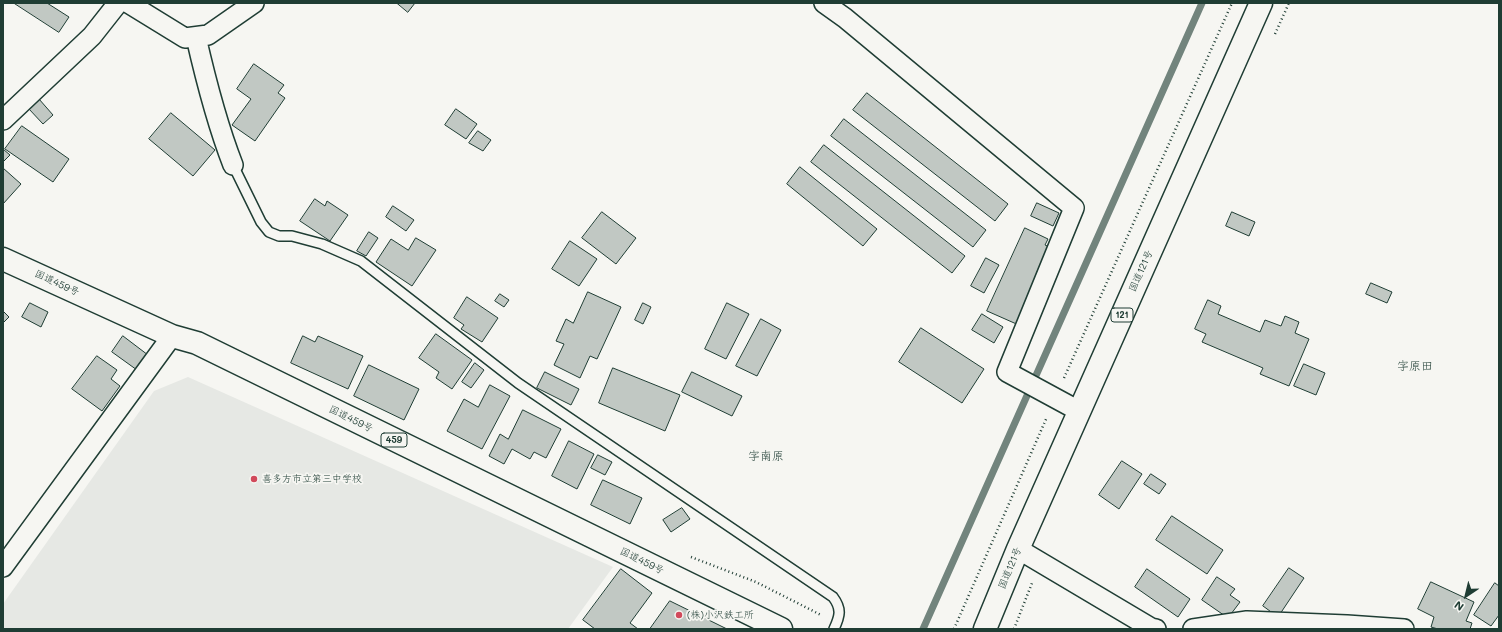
<!DOCTYPE html>
<html>
<head>
<meta charset="utf-8">
<style>
  body { margin:0 }
  #map { position:relative; width:1502px; height:632px; overflow:hidden; background:#f6f6f2; font-family:Mali,sans-serif }
  canvas { display:block }
  .frame { position:absolute; inset:0; border:4px solid #1f3d34; pointer-events:none }
  .north { position:absolute; left:1446px; top:576px; width:40px; height:40px; -webkit-text-stroke:3px #f6f6f2; paint-order:stroke; rotate:215deg; font-size:11px; font-weight:700; line-height:16px; text-align:center; color:#1f3d34 }
  .north::after { content:''; display:block; margin:auto; width:14px; height:18px; background:#1f3d34; clip-path:polygon(50% 0,100% 100%,50% 72%,0 100%) }
</style>
</head>
<body>
<div id="map">
<canvas width="1502" height="632"></canvas>
<div class="frame"></div>
<div class="north">N</div>
</div>
<script>
const g = document.querySelector('canvas').getContext('2d');
g.lineJoin = 'round';
function fill(path, color) {
  g.fillStyle = color;
  g.fill(path, 'evenodd');
}
function stroke(path, color, width, dash) {
  g.strokeStyle = color;
  g.lineWidth = width;
  g.lineCap = dash ? 'butt' : 'round';
  g.setLineDash(dash || []);
  g.stroke(path);
}
function drawText(font, color, halo, rows, align = 'center') {
  g.font = font + ' Mali,"Klee One",sans-serif';
  g.lineWidth = 3.5;
  g.setLineDash([]);
  g.textBaseline = 'middle';
  g.strokeStyle = halo;
  g.fillStyle = color;
  for (const [text, x, y, turn = 0] of rows) {
    g.save();
    g.translate(x, y);
    g.rotate((+turn || 0) * Math.PI / 180);
    g.textAlign = isNaN(turn) ? turn : align;
    if (halo) g.strokeText(text, 0, 0);
    g.fillText(text, 0, 0);
    g.restore();
  }
}
fill(new Path2D(`
  M188,377L613,567L568,629H3V604L154,391Z`), '#e6e8e4');
stroke(new Path2D(`
  M923,629L1202,3`), '#72847d', 7);
const building = new Path2D(`
  M14,3H47L69,17L59,32Z
  M397,3H415L408,12Z
  M254,64L284,85L278,93L285,98L255,141L232,125L251,99L237,89Z
  M867,93L1008,204L995,221L853,110Z
  M39,99L53,115L43,124L29,109Z
  M456,109L477,124L466,139L445,125Z
  M171,113L215,150L193,176L149,139Z
  M844,119L986,230L973,247L831,136Z
  M22,126L69,159L53,182L5,149Z
  M478,131L491,140L483,151L469,143Z
  M824,145L965,256L952,273L811,162Z
  M3,149L10,155L3,162Z
  M800,167L877,229L863,246L787,184Z
  M3,168L21,184L3,204Z
  M315,199L325,206L327,201L348,215L330,241L300,221Z
  M1037,203L1059,213L1053,226L1031,216Z
  M393,206L414,220L406,231L386,217Z
  M602,212L636,238L616,264L582,238Z
  M1232,212L1255,222L1249,236L1226,226Z
  M1025,228L1048,239L1045,245L1056,250L1021,326L987,311Z
  M369,232L378,238L366,256L357,251Z
  M416,238L436,250L412,286L376,262L391,239L408,250Z
  M570,241L597,259L579,286L552,269Z
  M986,258L999,265L984,293L971,286Z
  M1371,283L1392,292L1387,303L1366,294Z
  M588,292L621,307L597,359L590,356L580,378L554,365L564,344L556,341L566,319L573,323Z
  M500,294L509,300L504,307L495,301Z
  M467,297L498,318L482,342L461,329L464,325L454,318Z
  M1208,300L1221,306L1218,314L1260,332L1265,320L1281,326L1285,316L1299,322L1295,333L1309,339L1289,386L1260,374L1263,368L1202,342L1206,334L1195,329Z
  M30,303L48,312L41,327L22,317Z
  M643,303L651,307L643,324L635,320Z
  M727,303L749,314L726,359L705,349Z
  M3,311L9,317L3,323Z
  M982,314L1003,327L994,343L972,330Z
  M761,319L781,330L757,376L736,366Z
  M921,328L984,369L962,403L899,362Z
  M436,334L472,360L452,389L436,378L439,372L419,358Z
  M123,336L148,355L137,370L112,352Z
  M303,336L315,342L318,336L363,356L348,389L291,363Z
  M97,356L117,370L111,379L120,386L102,411L72,389Z
  M475,363L484,370L471,388L462,382Z
  M1304,364L1325,373L1316,395L1294,386Z
  M369,365L419,389L404,420L354,396Z
  M613,368L680,395L665,431L599,403Z
  M545,372L579,389L571,405L537,388Z
  M692,372L742,396L732,416L682,392Z
  M490,385L510,396L482,449L447,431L464,399L478,407Z
  M523,410L561,429L546,458L534,452L530,459L512,449L504,464L489,456L500,434L508,439Z
  M569,441L594,454L577,489L552,476Z
  M598,455L612,462L605,475L591,468Z
  M1122,461L1142,474L1119,509L1099,495Z
  M1151,474L1166,484L1159,494L1144,484Z
  M603,480L642,498L630,524L591,505Z
  M682,508L690,519L671,532L663,520Z
  M1172,516L1223,550L1207,574L1156,540Z
  M1289,568L1304,578L1278,617L1263,606Z
  M621,569L652,593L630,623L638,629H595L583,620Z
  M1147,569L1190,599L1178,617L1135,587Z
  M1217,577L1235,589L1230,595L1240,602L1228,618L1202,600Z
  M1431,582L1474,602L1466,621L1472,623L1470,629H1438L1431,627L1434,617L1418,609Z
  M1495,583L1499,586V615L1491,626L1474,615Z
  M670,601L727,629H650Z`);
fill(building, '#c1c8c3');
stroke(building, '#1f3d34', 1);
const lane = new Path2D(`
  M233,165L261,222L269,232L279,236H292L322,244L361,261L518,383L833,597C842,609 840,616 834,629`);
const street = new Path2D(`
  M128,3L185,38L208,35L254,3
  M824,3L845,18L1074,208L1007,372L1079,411
  M196,37C206,81 217,124 233,165
  M3,120L92,36L118,3
  M1018,549L1151,628L1156,629
  M3,567L172,336
  M1193,629L1247,621L1347,625L1404,629`);
const highway = new Path2D(`
  M3,259L172,336L197,343L781,629
  M985,629L1018,549L1261,3`);
stroke(lane, '#1f3d34', 12);
stroke(street, '#1f3d34', 22);
stroke(highway, '#1f3d34', 25);
stroke(new Path2D(`
  M1275,34L1289,3
  M1064,378L1232,3
  M691,557L756,582L821,615
  M954,629L1047,417
  M1014,629L1032,583`), '#1f3d34', 2.5, [1, 3]);
stroke(lane, '#f6f6f2', 9);
stroke(street, '#f6f6f2', 19);
stroke(highway, '#f6f6f2', 22);
for (const [x, y, r, color] of [
  [254,479,4,"#d1495b"],
  [679,615,4,"#d1495b"]
]) {
  const dot = new Path2D();
  dot.arc(x, y, r, 0, 2 * Math.PI);
  g.fillStyle = color;
  g.fill(dot);
  stroke(dot, '#f6f6f2', 1.5);
}
for (const [x, y, w] of [
  [1122,315,22],
  [394,440,26]
]) {
  const box = new Path2D();
  box.roundRect(x - w / 2, y - 7, w, 14, 3);
  g.fillStyle = '#f6f6f2';
  g.fill(box);
  stroke(box, '#1f3d34', 1);
}
drawText('bold 9px', '#1f3d34', null, [
  ["121",1122,315],
  ["459",394,440]
]);
drawText('10px', '#1f3d34', '#f6f6f2', [
  ["国道121号",1141,271,-66],
  ["国道459号",57,283,25],
  ["国道459号",351,419,26],
  ["国道459号",642,561,26],
  ["国道121号",1010,568,-67]
]);
drawText('10px', '#1f3d34', '#f6f6f2', [
  ["喜多方市立第三中学校",262,479],
  ["(株)小沢鉄工所",687,615]
], 'left');
drawText('12px', '#1f3d34', '#f6f6f2', [
  ["字原田",1415,366],
  ["字南原",766,456]
]);
</script>
</body>
</html>
